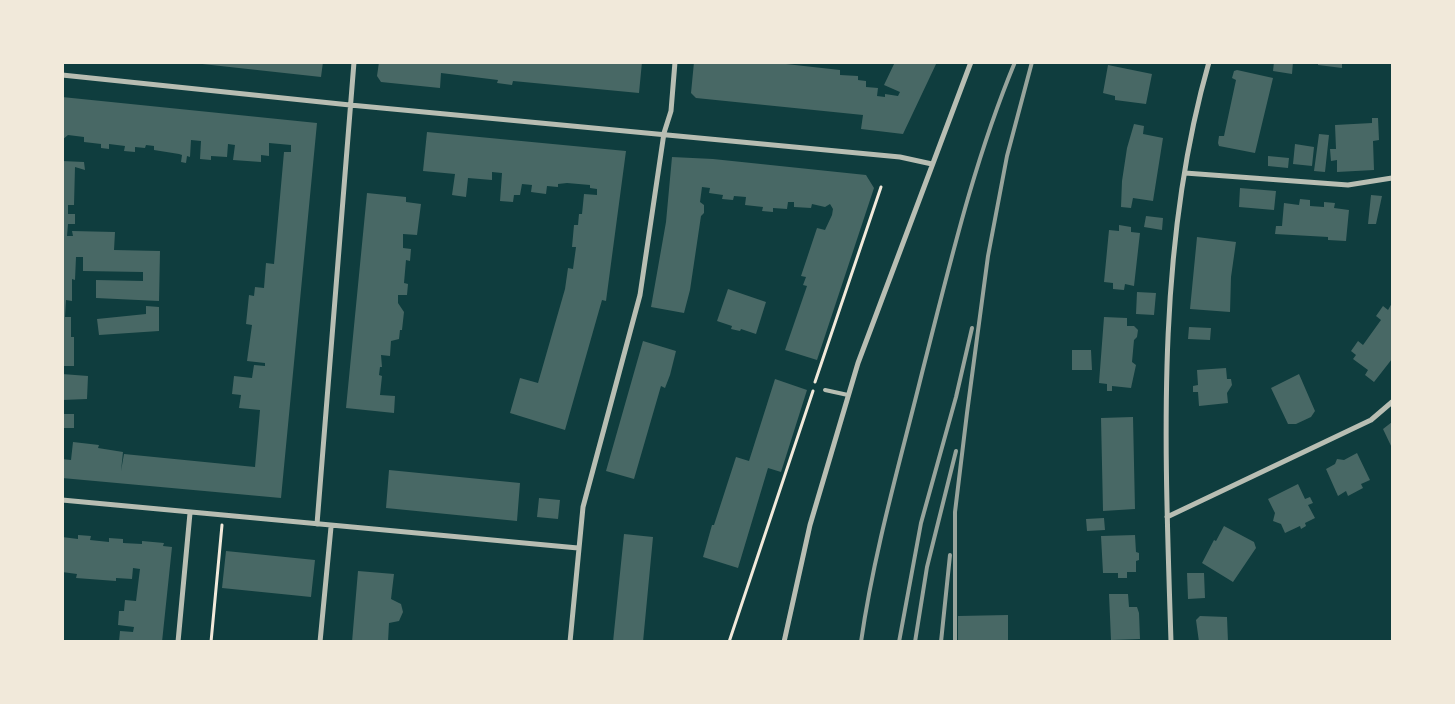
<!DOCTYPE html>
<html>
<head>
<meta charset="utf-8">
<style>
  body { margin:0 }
  #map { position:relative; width:1455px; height:704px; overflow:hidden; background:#0f3d3e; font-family:Commissioner,sans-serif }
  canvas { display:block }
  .frame { position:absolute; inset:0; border:64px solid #f1e9da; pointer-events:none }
</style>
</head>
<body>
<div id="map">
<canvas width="1455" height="704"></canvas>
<div class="frame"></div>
</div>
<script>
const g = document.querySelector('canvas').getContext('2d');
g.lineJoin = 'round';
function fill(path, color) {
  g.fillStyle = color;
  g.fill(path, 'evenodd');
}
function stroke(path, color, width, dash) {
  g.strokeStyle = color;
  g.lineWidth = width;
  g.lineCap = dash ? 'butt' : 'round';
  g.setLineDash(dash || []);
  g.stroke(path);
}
fill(new Path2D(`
  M184,62H323L321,77Z
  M379,62H642L639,93L513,81L512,85L497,83L498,80L441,73L440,88L381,82L377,76Z
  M694,62H768L840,70V75L858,76V80L866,81V87L878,88L877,96L885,97V94L898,96L900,92L884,85L895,62H937L903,134L861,129L863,115L696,98L691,93Z
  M1274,62H1293L1292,74L1273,71Z
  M1318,62H1342V68L1318,65Z
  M1108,65L1152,74L1146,104L1115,100V96L1103,93Z
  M1237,70L1273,78L1255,153L1219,146L1218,143L1219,136H1224L1236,80L1232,78L1234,71Z
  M62,97L317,123L281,498L62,478V459L71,460L73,442L99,445L98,448L123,452L121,471L124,454L255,467L260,410L239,408L241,395L232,394L234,376L252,378L254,365L265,366V363L247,361L252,325L246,324L249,295L254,296L255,287L264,288L266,263L274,264L284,152H291V145L269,143V156L261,155V162L233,160L235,145L228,144L227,157L211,156V160L200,159L201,141L191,140L190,157L187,156L186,163L181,162L182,155L179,154L154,150V146L146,145L145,148L135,147V152L124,151L125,146L109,144V149L101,148V144L84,142V137L68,135L62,140Z
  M1372,118H1378L1379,140L1373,141L1374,170L1337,172V160L1331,161L1330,149H1336L1335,125L1372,123Z
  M1134,124L1144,126L1143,134L1163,138L1153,201L1133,198L1131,208L1121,207L1122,181L1127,148Z
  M427,132L626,151L606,301L602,300L565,430L510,413L520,378L538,383L565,289L568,268L573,269L576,247H572L574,225H578L579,214H582L584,194L597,195V189L590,188V185L567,183L558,184V187L547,186L546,194L531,192L532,185L522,184L520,195H514L513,202L500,201L502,173L492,172V180L468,178L466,197L452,195L455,174L423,171Z
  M1319,134L1329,135L1325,172L1314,171Z
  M1295,144L1314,147L1312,166L1293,164Z
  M1268,156L1289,158L1288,168L1268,166Z
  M672,157L713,159L866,175L874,188L817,360L785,350L807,286L803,285L806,277L801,276L817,228L825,230L832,215L833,209L830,204L825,207L812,204L811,208L794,207V202H788L787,209L773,208V212L762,211L763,207L745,205L746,197L734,196L733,200L722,199L723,195L709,193L710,188L702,187L700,202L704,205V213L701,216L690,290L684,313L651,307L666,222Z
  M62,161L84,162L85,170L75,167L74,205H68V214H75V224H68L67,236H73L72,231L115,232L114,250L160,251L159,301L96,298V280L143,281V272L83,271V257H76L75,280L72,279V301L66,300L65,317H71V337H74V366H62Z
  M1240,188L1276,191L1274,210L1239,207Z
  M367,193L406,197V202L421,204L417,235L403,234V248L411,249L410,261L406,260L404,283L408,284L407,295H398V303L404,312L402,330H400L399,339L391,341L390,356L381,355L382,367H380L379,375L382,376L380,395L395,396L394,413L346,408Z
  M1371,195L1382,196L1376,224H1368Z
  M1300,199L1310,200V206L1324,207V202L1335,203L1334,208L1349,210L1346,241L1328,240V237L1275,234L1276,226H1282L1284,203L1299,205Z
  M1146,216L1163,218L1162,230L1144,227Z
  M1119,225L1131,227V232L1140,233L1134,286L1125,284L1124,290L1113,289V283L1104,282L1109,230L1119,231Z
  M1197,237L1236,242L1231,277L1230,312L1190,309Z
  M728,289L766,302L756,334L741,329L740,331L731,329L732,326L717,321Z
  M1137,292L1156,293L1154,315L1136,314Z
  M1392,303V359L1374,382L1365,375L1368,370L1353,359L1356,355L1351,351L1358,341L1363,345L1381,320L1376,316L1383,306L1388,310Z
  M146,306L159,307V331L99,335L97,319L146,314Z
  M1104,317L1127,318V326H1134L1138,330L1137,337L1134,340L1132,362L1136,365L1131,388L1112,386V391H1107V384L1099,383Z
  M1189,327L1211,328L1210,340L1188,339Z
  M643,341L676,351L670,375L665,388L661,386L634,479L606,471Z
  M1072,350H1091L1092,370H1072Z
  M1226,368L1227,379H1231L1232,385L1227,393L1228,403L1199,406L1198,392H1193V386L1198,385L1197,370Z
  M62,374L88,376L87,399L62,400Z
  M1299,374L1315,411L1311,417L1296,424H1288L1271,388Z
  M775,379L807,390L781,472L768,468L738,568L703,557L712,525H714L736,457L749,461Z
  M62,414H74V428H62Z
  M1133,417L1135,509L1103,511L1101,418Z
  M1392,422V448L1383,429Z
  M1357,453L1370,480L1361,484L1363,488L1348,496L1346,491L1338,496L1326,469L1335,464L1337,459L1344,460Z
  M389,470L520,483L517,521L386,508Z
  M1298,484L1305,499L1310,497L1313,503L1308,505L1315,518L1305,523L1306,526L1301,529L1300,526L1285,533L1281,524L1273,521L1275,513L1268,499Z
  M539,498L560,500L558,519L537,517Z
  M1104,518L1105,530L1087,531L1086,519Z
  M1224,526L1254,542L1256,548L1233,582L1202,563L1214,540L1216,541Z
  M624,534L653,537L643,642H613Z
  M78,535L91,536L90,540L109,542V538L123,539V543L142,544V541L164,543L163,546L172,547L162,642H119L120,631L133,632L134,627L118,625L119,611H124L125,600L136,601L140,569L133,568L132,579L116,578V581L76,578L77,574L62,572V537L78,539Z
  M1135,535L1136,552L1139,553V560L1136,561V572H1127V578H1118V573H1103L1101,536Z
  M226,551L315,560L311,597L222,588Z
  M358,571L394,574L391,599L401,604L403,612L399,621L389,623L388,642H352Z
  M1187,573H1204L1205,598L1188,599Z
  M1109,594H1128L1129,607H1137L1139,613L1140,639L1111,640Z
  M1008,615V642H958V616Z
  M1200,616L1227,617L1228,642H1199L1196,620Z`), '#486865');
stroke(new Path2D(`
  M815,382L881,187
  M211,642L222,525
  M729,642L813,391`), '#f1e9da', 3);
stroke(new Path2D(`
  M825,390L848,395`), '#b8beb3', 4);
stroke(new Path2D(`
  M62,75L350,105L900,157L932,164
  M1185,173L1348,185L1392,178
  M62,500L578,548
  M1167,517L1371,420L1392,402
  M317,524L354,62
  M178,642L190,513
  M320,642L331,527
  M570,642L583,507L640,295L664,133L671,111L675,62
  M784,642L810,525L858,363L971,62
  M1171,642C1165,449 1155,250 1209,62`), '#b8beb3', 5);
stroke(new Path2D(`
  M861,642C874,551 900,462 922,373C949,268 973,163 1015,62
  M899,642L921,523L956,397L972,328
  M915,642L927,567L956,451
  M941,642L950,555
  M955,642V512L967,413L988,256L1007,156L1032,62`), '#97a49c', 4);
</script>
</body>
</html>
